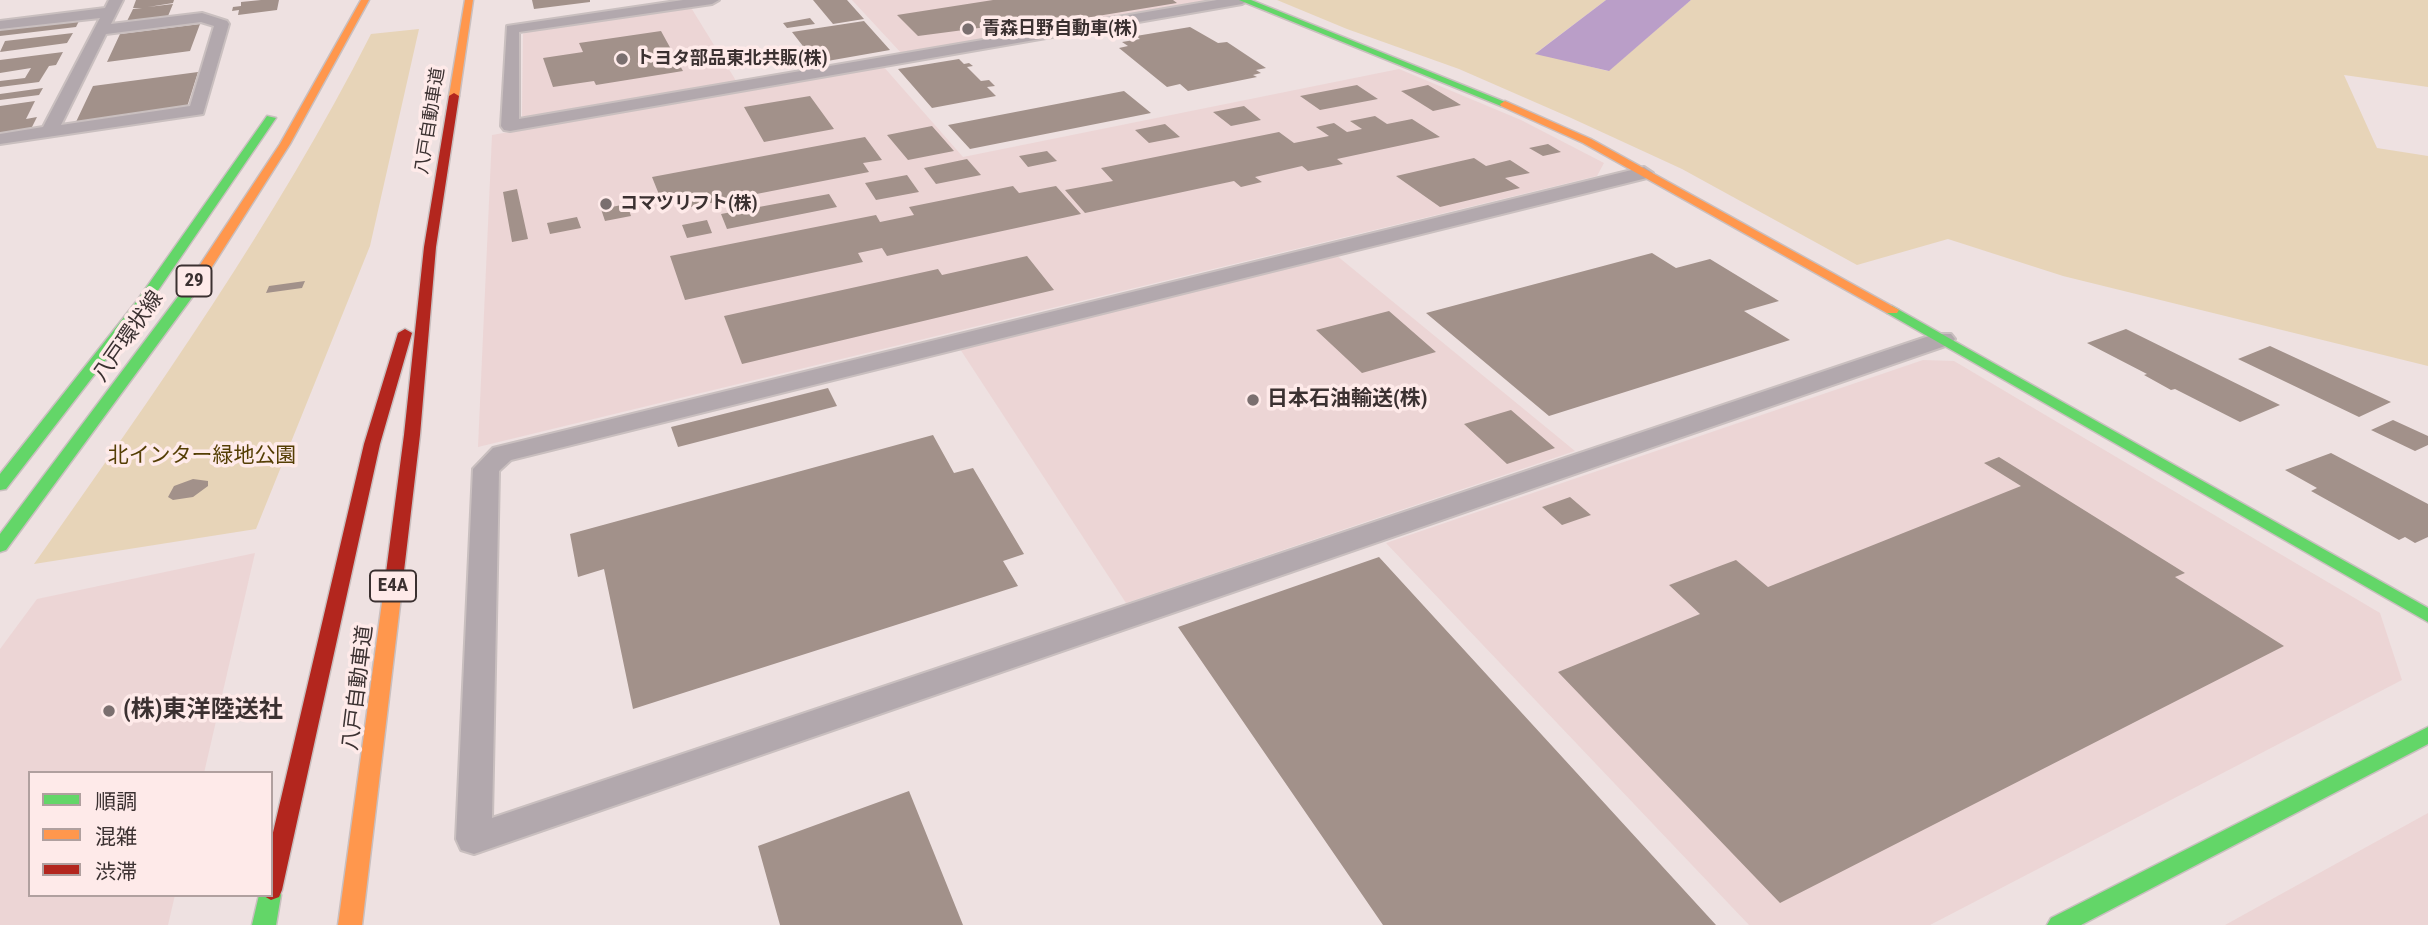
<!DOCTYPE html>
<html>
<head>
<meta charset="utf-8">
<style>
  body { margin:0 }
  #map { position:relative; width:2428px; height:925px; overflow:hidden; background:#eee1e1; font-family:"Roboto Condensed","Noto Sans JP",sans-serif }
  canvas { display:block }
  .legend { position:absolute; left:28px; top:771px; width:245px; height:126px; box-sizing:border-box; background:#feeae9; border:2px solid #b0a09f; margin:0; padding:9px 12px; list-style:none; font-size:21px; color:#3b3131 }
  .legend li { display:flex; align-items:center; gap:14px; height:35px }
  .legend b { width:35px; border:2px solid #b0a09f }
</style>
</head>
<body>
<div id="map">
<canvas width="2428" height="925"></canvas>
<ul class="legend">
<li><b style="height:9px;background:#63d668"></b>順調</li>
<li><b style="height:9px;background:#ff974d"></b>混雑</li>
<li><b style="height:9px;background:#b3261e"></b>渋滞</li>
</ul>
</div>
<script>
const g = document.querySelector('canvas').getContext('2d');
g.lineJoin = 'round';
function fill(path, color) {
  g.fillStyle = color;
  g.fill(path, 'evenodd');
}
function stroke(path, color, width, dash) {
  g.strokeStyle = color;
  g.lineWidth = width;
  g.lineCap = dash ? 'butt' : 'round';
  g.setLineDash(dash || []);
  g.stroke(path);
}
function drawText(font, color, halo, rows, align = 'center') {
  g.font = font + ' "Roboto Condensed","Noto Sans JP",sans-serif';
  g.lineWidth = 7;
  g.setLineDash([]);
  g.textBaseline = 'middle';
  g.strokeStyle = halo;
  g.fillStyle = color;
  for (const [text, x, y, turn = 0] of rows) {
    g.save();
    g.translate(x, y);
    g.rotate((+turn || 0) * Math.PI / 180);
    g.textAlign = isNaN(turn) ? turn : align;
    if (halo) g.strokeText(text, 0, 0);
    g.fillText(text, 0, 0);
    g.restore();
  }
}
fill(new Path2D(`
  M852,0H1212L1211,2L903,55Z
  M690,6L738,84L535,118L522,116L523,34L532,29Z
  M883,66L963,157L1399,69L1521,120L1604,163L1597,176L478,447L492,135Z
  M1336,255L1575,451L1126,603L960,349Z
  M1923,360L1954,361L2380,613L2402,680L1930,925H1749L1386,543Z
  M255,553L204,773H30V895H175L168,925H0V649L37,599Z
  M2428,813V925H2225Z`), '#ecd5d5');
fill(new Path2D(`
  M1277,0H1606L1536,53L1608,71L1691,0H2428V87L2344,75L2377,148L2428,156V366L2063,276L1948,239L1857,265L1682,169L1569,117L1459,69L1347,29Z
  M419,29L370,246L256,529L34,564C155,393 276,221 371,34Z`), '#e7d4b8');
fill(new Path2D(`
  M1606,0H1691L1609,71L1535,54Z`), '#ba9ec8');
fill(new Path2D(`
  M136,0H174L173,3L148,7L173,4L168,16L127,21L133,9L142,8H133Z
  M261,0H279L277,10L238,15L239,10L232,11L233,7L241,6V2Z
  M532,0H590V2L534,9Z
  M813,0H847L864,19L833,24Z
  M993,0H1173L1177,3L1024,28L1017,23L918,36L897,15Z
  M810,18L815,24L787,28L783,23Z
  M80,19L76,27L0,36V29Z
  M864,21L890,50L816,63L792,32Z
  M200,24L190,51L107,62L120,34Z
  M1190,27L1218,43L1227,42L1266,68L1256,70L1261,73L1253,75L1257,77L1188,91L1180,84L1167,87L1119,48L1128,46L1122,42L1140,39L1136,36Z
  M661,31L683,71L596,85L594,81L553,87L543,58L583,52L579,43Z
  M73,33L67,43L0,52L5,41Z
  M63,52L56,65L49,66L39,82L0,87V81L25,78L31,68L0,73V60Z
  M959,59L964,64L969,63L973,66L967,67L981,81L989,80L995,86L987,87L996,96L932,108L898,69Z
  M198,72L187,107L75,124L93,86Z
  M1357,85L1378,99L1320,110L1300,96Z
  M1428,85L1461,105L1433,111L1401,91Z
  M43,88L39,95L0,100V94Z
  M1124,91L1151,113L970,149L948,125Z
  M810,96L834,129L764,142L744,107Z
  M35,101L26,119L37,117L29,133L0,138V106Z
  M1244,106L1261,120L1231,126L1213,112Z
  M1375,116L1387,124L1412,119L1440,137L1337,159L1343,164L1308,171L1302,166L1255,177L1262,182L1241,187L1234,181L1085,213L1065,190L1113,181L1101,168L1279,132L1294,143L1329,136L1316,127L1334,123L1347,132L1362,129L1350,121Z
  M1165,124L1180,137L1149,143L1135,130Z
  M932,126L954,151L908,160L887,135Z
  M865,137L882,160L863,163L869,172L690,207L686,198L662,202L652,177Z
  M1548,144L1561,152L1543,156L1529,148Z
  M1047,151L1057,161L1028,167L1019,156Z
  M1474,158L1486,166L1510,160L1530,173L1505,178L1520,188L1440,207L1396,176Z
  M967,159L981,175L936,184L924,168Z
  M907,175L919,192L876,200L865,183Z
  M1013,186L1019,193L1056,186L1081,214L887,256L882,248L858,253L863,262L685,300L670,256L876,215L880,222L914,215L909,207Z
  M517,189L528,239L512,242L503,192Z
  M829,194L837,207L727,229L721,214Z
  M627,204L631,216L605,221L601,209Z
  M577,217L581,228L550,234L547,223Z
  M707,220L712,233L687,238L682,225Z
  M1652,253L1676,268L1710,259L1779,301L1744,311L1790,340L1549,416L1426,313Z
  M1027,256L1054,290L742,364L724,316L938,269L942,275Z
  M305,281L302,288L266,293L269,286Z
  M1389,311L1436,352L1362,373L1316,330Z
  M2126,329L2280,405L2240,422L2175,389L2171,390L2144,375L2147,374L2087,343Z
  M2270,346L2391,402L2359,417L2238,359Z
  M828,388L837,406L678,447L671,427Z
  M1511,410L1555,448L1507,464L1464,424Z
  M2393,420L2428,436V445L2415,451L2371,430Z
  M933,435L954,473L973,468L1024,554L1003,561L1018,586L633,709L604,569L578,577L570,534Z
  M2331,453L2428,504V537L2415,543L2405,537L2399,540L2311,491L2317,488L2285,470Z
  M1999,457L2185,573L2175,577L2284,646L1780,903L1558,672L1700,614L1669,585L1736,560L1768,587L2021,486L1984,463Z
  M193,479L208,481V486L193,497L173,500L168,497L174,486Z
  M1570,497L1591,515L1562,525L1542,507Z
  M1379,557L1716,925H1383L1178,627Z
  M909,791L963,925H780L758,846Z`), '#a2918a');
const street = new Path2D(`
  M109,0H123L111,24L202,13L227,21L229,24L203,114L0,144V134L43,127L100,18L0,29V21L105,8ZM201,22L214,26L190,106L61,125L106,34Z
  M683,0H719L712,4L519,32V119L1217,0H1249L1242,4L510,131L504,130L501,126L507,26Z
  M1644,167L1653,173L1651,177L511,460L499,471L492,818L1935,334H1951L1955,339L1951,344L474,854L461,850L456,839L473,469L493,448Z`);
const fast = new Path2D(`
  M1239,0H1251L1510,104L1501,106Z
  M267,116L276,118L146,308L6,489L0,490V474L136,302Z
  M191,285L198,289L196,292L6,550L0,552V534L186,286Z
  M1892,306L2428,608V622L1887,313V307Z
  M2428,727V744L2081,925H2047L2051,918Z
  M271,886L278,888L281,895L276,925H252L259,895H271Z`);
const slow = new Path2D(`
  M361,0H369L290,144L196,292H186L184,289L280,144Z
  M465,0H473L459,96L454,99L449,96Z
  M1505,101L1591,139L1899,310L1897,313H1887L1583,143L1501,106L1500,104Z
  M393,582L399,584L402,588L362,925H338L384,588L387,584Z`);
const jam = new Path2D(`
  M454,93L459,96L436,247L420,435L402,588L399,592H387L384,588L404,435L424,247L449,96Z
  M405,329L412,333L380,444L282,890L279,897L271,900L262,895H271V841L364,444L398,333Z`);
stroke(street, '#c9bfbf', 4);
stroke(fast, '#c9bfbf', 3);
stroke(slow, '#c9bfbf', 3);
stroke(jam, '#c9bfbf', 3);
fill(street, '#b2a8ad');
fill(fast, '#63d668');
fill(slow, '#ff974d');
fill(jam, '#b3261e');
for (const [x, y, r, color] of [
  [968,29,7,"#7a6f6f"],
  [622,59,7,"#7a6f6f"],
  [606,204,7,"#7a6f6f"],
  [1253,400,7,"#7a6f6f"],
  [109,711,7,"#7a6f6f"]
]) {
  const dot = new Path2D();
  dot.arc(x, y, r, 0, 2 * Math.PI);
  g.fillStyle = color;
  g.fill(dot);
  stroke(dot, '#feeae9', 2.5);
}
drawText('bold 18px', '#3b3131', '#feeae9', [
  ["青森日野自動車(株)",982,29],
  ["トヨタ部品東北共販(株)",636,59],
  ["コマツリフト(株)",620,204]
], 'left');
drawText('18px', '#3b3131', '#feeae9', [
  ["八戸自動車道",431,121,-81]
]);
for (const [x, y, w] of [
  [194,281,35],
  [393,586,46]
]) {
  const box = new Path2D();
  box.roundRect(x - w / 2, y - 15.5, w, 31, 5);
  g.fillStyle = '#feeae9';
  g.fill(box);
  stroke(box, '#3b3131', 2);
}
drawText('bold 19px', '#3b3131', null, [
  ["29",194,281],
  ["E4A",393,586]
]);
drawText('21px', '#3b3131', '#feeae9', [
  ["八戸環状線",129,337,-55],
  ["八戸自動車道",359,688,-83]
]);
drawText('bold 21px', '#3b3131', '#feeae9', [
  ["日本石油輸送(株)",1267,400]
], 'left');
drawText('21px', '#543e04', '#feeae9', [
  ["北インター緑地公園",202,457]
]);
drawText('bold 24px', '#3b3131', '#feeae9', [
  ["(株)東洋陸送社",123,711]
], 'left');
</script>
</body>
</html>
